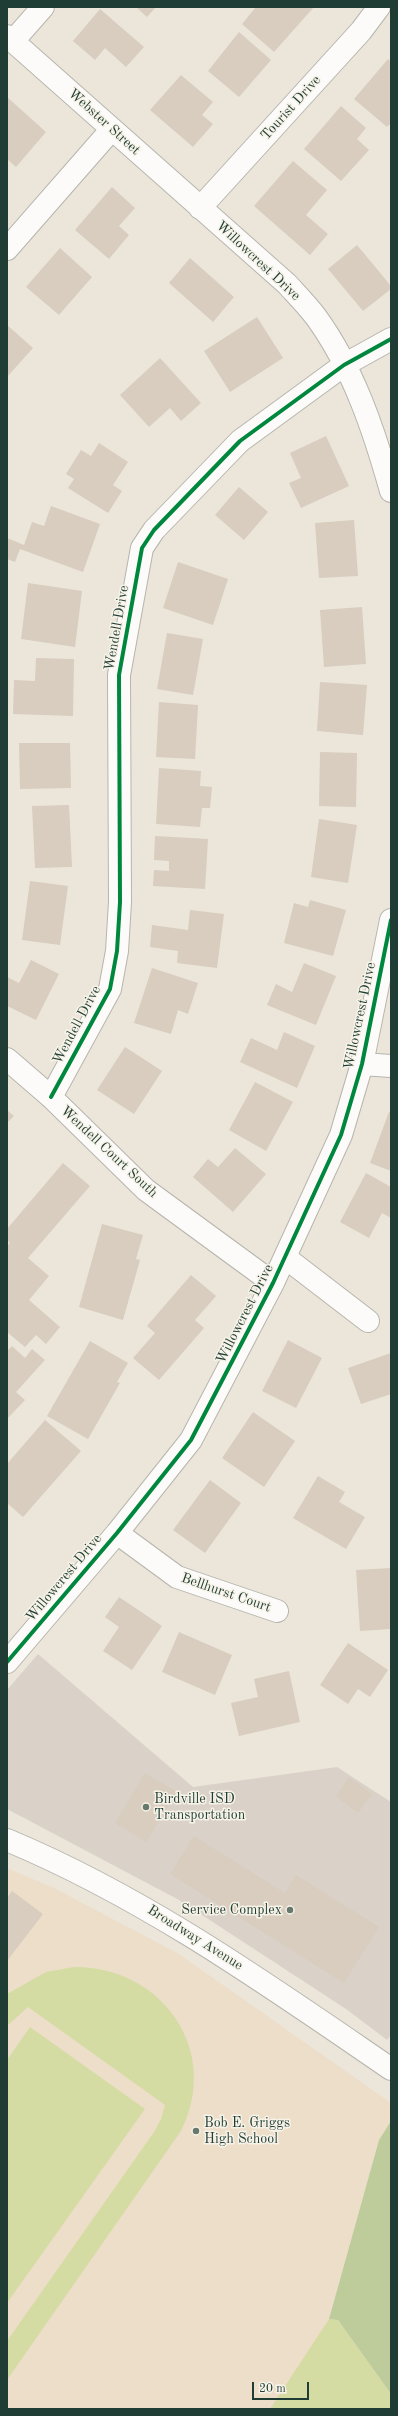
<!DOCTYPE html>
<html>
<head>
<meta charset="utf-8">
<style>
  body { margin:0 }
  #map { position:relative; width:398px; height:2416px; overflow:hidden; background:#ece6da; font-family:"Old Standard TT",serif }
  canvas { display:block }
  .frame { position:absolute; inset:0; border:8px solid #1f3d34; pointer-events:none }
  .scale { position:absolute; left:252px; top:2382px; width:57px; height:18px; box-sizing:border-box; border:2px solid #1f3d34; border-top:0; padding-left:5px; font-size:12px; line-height:14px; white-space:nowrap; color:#1f3d34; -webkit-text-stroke:3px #f7f3e8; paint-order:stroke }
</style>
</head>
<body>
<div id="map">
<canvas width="398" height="2416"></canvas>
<div class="frame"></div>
<div class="scale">20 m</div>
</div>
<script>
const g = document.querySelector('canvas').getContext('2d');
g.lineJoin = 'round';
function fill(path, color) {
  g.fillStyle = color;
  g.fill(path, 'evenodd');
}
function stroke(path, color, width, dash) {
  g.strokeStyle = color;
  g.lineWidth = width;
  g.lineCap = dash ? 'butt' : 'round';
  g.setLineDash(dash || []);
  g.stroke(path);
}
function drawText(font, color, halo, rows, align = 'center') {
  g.font = font + ' "Old Standard TT",serif';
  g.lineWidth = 3;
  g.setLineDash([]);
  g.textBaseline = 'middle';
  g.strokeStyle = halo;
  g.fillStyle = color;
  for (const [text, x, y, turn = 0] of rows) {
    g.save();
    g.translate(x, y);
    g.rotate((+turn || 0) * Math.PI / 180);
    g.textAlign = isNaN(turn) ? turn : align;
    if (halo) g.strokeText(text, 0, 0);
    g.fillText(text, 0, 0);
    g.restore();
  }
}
fill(new Path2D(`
  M7,1868L56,1889L179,1954L391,2103V2121L379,2140L329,2319L391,2394V2409H7Z`), '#eddec9');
fill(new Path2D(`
  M38,1654L193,1787L337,1767L391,1802V2035L387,2040L346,2009L179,1900L7,1809V1690Z`), '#dad2c8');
fill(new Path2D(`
  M74,1967C161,1966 222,2050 181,2131L7,2380V2341L154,2132L161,2119L165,2105L28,2007L7,2026V1994L46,1972Z
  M30,2027L145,2109L7,2303V2060Z
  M329,2319L338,2320L391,2394V2409H270Z`), '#d5dca3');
fill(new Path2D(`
  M391,2121V2394L338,2320L329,2319L379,2140Z`), '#becb9b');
fill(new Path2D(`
  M136,7H156L147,17Z
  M256,7H314L274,52L242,24Z
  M100,9L144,47L126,67L105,48L95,60L73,41Z
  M239,32L271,60L239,97L208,71Z
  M388,59L391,62V123L387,127L354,99Z
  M181,75L213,102L202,115L213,124L193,147L150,110Z
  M7,97L46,132L16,167L7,159Z
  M341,106L366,128L357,139L369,150L341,181L304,149Z
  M293,161L327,190L306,215L328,234L310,255L254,206Z
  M112,187L135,208L119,226L129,235L109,259L75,230Z
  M357,245L391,286V289L363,311L328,269Z
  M60,248L92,277L59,315L26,287Z
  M190,258L234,297L213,322L169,283Z
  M257,317L283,358L230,392L204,351Z
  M7,325L33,348L7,377Z
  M160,358L201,403L181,421L170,408L149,427L120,395Z
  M326,436L349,486L301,508L289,483L301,478L290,453Z
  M99,443L128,462L113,485L122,491L108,513L68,488L74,479L66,474L81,450L91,456Z
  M239,487L268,512L244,540L215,515Z
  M51,506L100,524L83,572L20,549L15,562L7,559V538L24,545L32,522L44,526Z
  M354,520L358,576L319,578L315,523Z
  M178,562L228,579L213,625L163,608Z
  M28,583L82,591L75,647L21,639Z
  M362,607L366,664L324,667L320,610Z
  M167,633L203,639L193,695L157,689Z
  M36,658L74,659L73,716L13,714L14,680L35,681Z
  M320,682L367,685L363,735L317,731Z
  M159,702L198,705L195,759L156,757Z
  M19,743H70L71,788L20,789Z
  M320,752L357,753L356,807L319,806Z
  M159,768L201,771L200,786L212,787L210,808H202L200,827L156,824Z
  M69,805L72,867L35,868L32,806Z
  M319,819L357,825L348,883L311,877Z
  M155,836L208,839L205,889L153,886L154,870L169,871V861L154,860Z
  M30,881L68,886L60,945L22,940Z
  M310,900L346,910L333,956L284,943L294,903L308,907Z
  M190,910L224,914L217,968L177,963L178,951L150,947L152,925L188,930Z
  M31,960L59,974L36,1020L7,1006V977L19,983Z
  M304,963L336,976L316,1025L267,1005L276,984L292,992Z
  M152,968L198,983L188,1014L178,1010L171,1034L134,1023Z
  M284,1032L315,1046L297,1088L240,1062L251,1038L277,1050Z
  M125,1047L162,1071L134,1114L97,1090Z
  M255,1082L293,1102L266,1151L229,1130Z
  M7,1110L14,1116L7,1123Z
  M389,1112L391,1113V1171L370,1163Z
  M235,1148L266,1174L233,1212L193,1177L208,1159L218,1167Z
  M63,1163L90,1186L28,1258L49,1276L29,1300L60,1327L46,1344L36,1335L25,1347L7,1332V1246L10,1243L7,1240V1229Z
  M366,1173L391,1187V1218L382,1213L369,1238L340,1222Z
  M102,1224L143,1235L136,1259L140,1260L123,1320L79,1307Z
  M191,1275L216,1296L195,1320L204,1328L159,1380L133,1358L155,1333L147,1326Z
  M288,1340L322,1358L296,1408L262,1391Z
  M90,1341L128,1363L117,1382L120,1383L88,1439L47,1416Z
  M12,1346L25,1358L32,1349L45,1360L16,1392L25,1400L7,1419V1351Z
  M391,1353V1394L361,1404L348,1368Z
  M253,1412L295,1441L264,1487L222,1458Z
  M45,1420L81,1451L23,1517L7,1503V1464Z
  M318,1476L345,1492L339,1502L365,1517L346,1549L293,1518Z
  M210,1480L241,1503L205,1553L173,1530Z
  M391,1568V1629L360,1631L356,1570Z
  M119,1597L162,1626L132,1670L103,1651L119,1627L105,1617Z
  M179,1632L232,1655L215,1695L162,1672Z
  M348,1643L388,1670L370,1697L358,1689L348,1704L320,1685Z
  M289,1671L300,1722L239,1736L231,1703L258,1697L254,1679Z
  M145,1773L177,1792L146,1842L115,1823Z
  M349,1777L372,1794L358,1813L336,1796Z
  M194,1836L285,1893L296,1875L379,1927L344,1983L170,1874Z
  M12,1891L43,1914L7,1961V1898Z`), '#d8cdbe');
const minor = new Path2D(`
  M7,36L287,284C297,295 307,305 316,317C353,368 374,430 391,491
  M13,41L43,7
  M200,208L361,31L379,7
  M7,249L112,129
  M7,1059L51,1097L146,1190L273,1283
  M362,1064L391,1066
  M51,1097L110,989L117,951L120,902L119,675L142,548L154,530L240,441L344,365L391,339
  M286,1258L368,1321
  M117,1533L177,1577L277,1611
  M7,1662L117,1533L191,1440L273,1283L341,1135L362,1064L391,920`);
const major = new Path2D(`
  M7,1840C146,1898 268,1985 391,2069`);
stroke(minor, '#b6b5ad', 24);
stroke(major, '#b6b5ad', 24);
stroke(minor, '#fcfbf9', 22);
stroke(major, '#fcfbf9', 22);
stroke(new Path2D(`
  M51,1097L110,989L117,951L120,902L119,675L142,548L154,530L240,441L344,365L391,339
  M7,1662L117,1533L191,1440L273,1283L341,1135L362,1064L391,920`), '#00873e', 4);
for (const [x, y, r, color] of [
  [146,1807,4,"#67786e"],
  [290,1910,4,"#67786e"],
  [196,2131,4,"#67786e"]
]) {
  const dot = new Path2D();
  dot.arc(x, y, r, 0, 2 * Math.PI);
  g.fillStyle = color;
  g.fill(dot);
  stroke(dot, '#f7f3e8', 1.5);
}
drawText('14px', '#1f3d34', '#f7f3e8', [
  ["Tourist Drive",291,108,-48],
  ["Webster Street",104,122,42],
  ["Willowcrest Drive",258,261,43],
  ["Wendell Drive",117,628,-80],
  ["Willowcrest Drive",360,1016,-78],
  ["Wendell Drive",77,1025,-62],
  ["Wendell Court South",109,1152,43],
  ["Willowcrest Drive",245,1314,-63],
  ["Willowcrest Drive",64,1578,-50],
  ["Bellhurst Court",226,1593,19],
  ["Broadway Avenue",195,1938,32]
]);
drawText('14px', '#1f3d34', '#f7f3e8', [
  ["Birdville ISD",154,1799],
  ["Transportation",154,1815],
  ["Service Complex",282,1910,"right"],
  ["Bob E. Griggs",204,2123],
  ["High School",204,2139]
], 'left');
</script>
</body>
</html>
